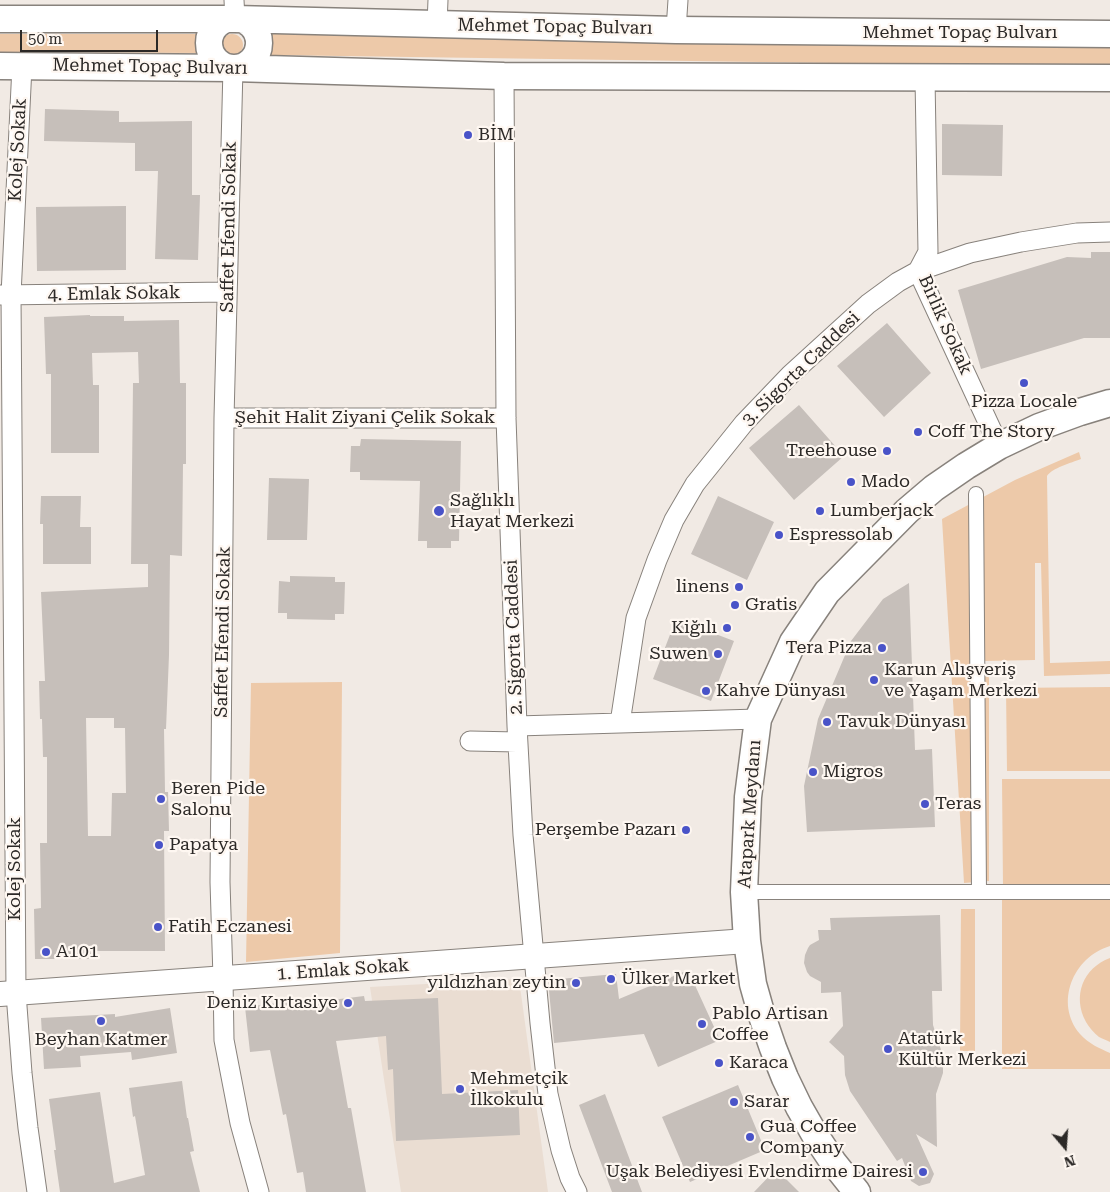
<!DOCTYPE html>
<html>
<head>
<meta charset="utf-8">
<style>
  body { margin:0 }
  #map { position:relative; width:1110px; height:1192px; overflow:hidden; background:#f1eae4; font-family:"Roboto Serif",serif }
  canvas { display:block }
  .north { position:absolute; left:1040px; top:1122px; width:50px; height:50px; -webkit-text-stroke:4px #fef7f1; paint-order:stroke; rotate:162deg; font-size:14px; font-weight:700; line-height:20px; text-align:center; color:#2c2927 }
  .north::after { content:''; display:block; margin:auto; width:18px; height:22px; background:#2c2927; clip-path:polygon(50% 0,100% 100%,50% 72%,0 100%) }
  .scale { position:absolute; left:20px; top:30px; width:138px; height:22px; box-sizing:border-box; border:2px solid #2c2927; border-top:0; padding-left:6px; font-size:15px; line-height:18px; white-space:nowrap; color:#2c2927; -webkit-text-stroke:4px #fef7f1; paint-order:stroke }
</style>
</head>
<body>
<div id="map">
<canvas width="1110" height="1192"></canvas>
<div class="north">N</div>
<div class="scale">50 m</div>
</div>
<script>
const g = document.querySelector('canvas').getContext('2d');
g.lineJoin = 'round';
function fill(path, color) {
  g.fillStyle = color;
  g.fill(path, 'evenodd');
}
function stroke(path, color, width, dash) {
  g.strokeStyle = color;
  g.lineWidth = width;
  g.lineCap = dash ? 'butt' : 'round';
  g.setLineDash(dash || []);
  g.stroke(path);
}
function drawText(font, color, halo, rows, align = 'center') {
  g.font = font + ' "Roboto Serif",serif';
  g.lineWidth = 4.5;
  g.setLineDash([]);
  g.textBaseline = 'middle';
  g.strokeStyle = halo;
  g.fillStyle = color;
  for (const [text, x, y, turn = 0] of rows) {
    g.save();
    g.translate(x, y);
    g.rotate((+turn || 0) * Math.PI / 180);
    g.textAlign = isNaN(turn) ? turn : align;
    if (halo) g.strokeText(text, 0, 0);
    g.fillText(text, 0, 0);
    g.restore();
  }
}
fill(new Path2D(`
  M519,979L548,1192H401L370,987Z`), '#eaddd2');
fill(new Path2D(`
  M273,32L1110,44V67L271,55C261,49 263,47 265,36Z
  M0,34H201L203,43L201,53L0,52Z
  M221 45a11 11 0 1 1 22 0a11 11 0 1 1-22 0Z
  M1079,452L1081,459C1071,463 1052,468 1047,476L1050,663L1110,661V674L1044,676L1041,563H1035V660L984,661V676L989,677V881L964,883L942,519L1015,480Z
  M342,682L340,953L246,962L251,683Z
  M1110,687V771H1007L1006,688Z
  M1002,779H1110V885L1003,887Z
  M1002,898H1110V946C1073,957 1054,1003 1080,1034C1089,1044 1099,1048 1110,1053V1069H1002Z
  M961,909H975V1051H960Z
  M1110,958V1042C1107,1040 1102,1039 1099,1037C1094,1033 1089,1027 1086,1022C1072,996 1083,968 1110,958Z`), '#edc9a9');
fill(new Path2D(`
  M45,109L119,111V122L192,121V195H200L198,260L155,259L158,171H135V143L44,141Z
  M942,124L1003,125L1002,176L942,175Z
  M126,206V270L37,271L36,207Z
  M1091,252H1110V338H1084L981,369L958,290L1067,257L1091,258Z
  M90,315V316H124V321L179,320L180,383H186V464H183L182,556L170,555L169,655L166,729H164L165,792H168L169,831H164L165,951H91L92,959H35L34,909L41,908L40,843H47V757H43L42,719H40L39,681H45L41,592L148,587V564H131L133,383H139L138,352L92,353L93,385H99V453H51V374H46L44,317ZM86,718H114V728H125L126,793H112L111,836H88Z
  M887,323L931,373L884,417L837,366Z
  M799,405L844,456L794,500L749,448Z
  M361,439L461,441L459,541H451V548H427V541H418L420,481L360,480V472H350L351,446H360Z
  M269,478L309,479L307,540H267Z
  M41,496H81L80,527H91V564H43V524H40Z
  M718,496L774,522L747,580L691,554Z
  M290,576L335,577V582H345L344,614H335V620L287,619V613H278L279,581L290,582Z
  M909,583L915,750L932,749L935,827L807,832L804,786L818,719L851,641L883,599Z
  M676,619L734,641L711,701L653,679Z
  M940,915L942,991H932L933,1025L943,1056V1073L936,1094L937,1147L916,1134L934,1174L930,1183L919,1186L911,1181L902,1158L897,1161L850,1091L845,1075L844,1056L829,1042L843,1026L841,992L821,993V982L810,976L807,972L804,963L805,955L808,948L810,945L819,940L818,930H831L830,918Z
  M688,970L720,1040L658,1067L644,1034L554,1043L548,980L616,974L619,999Z
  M364,996L365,1001L438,998L442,1094L518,1090L520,1135L396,1141L393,1069L388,1070L386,1036L336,1041L348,1108H351L366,1192H306L303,1172L297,1173L286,1114L283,1115L270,1050L250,1052L245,1007L285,1002L324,999V1001Z
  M170,1008L177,1053L132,1060L131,1052L80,1056L81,1067L44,1069L41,1018L115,1014V1017Z
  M182,1081L187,1118H188L194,1151L190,1152L200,1192H60L54,1150H56L49,1099L100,1092L114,1183L145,1175L135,1116L133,1117L129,1088Z
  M738,1085L765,1150L690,1182L662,1117Z
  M605,1094L642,1192H612L579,1105Z
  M776,1169L799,1192H754Z`), '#c6bfba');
const pedestrian = new Path2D(`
  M976,494L979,892H1110
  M744,892H979`);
const minor = new Path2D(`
  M234,0L235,19
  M437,24L438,0
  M676,30L678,0
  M22,66L11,295L16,993L22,1073L28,1128L37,1192
  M233,68L224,418L220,882L223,978L224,1040L240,1123L259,1192
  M504,76L506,418L517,726L523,835L540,1023L548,1094L561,1150L570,1178L577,1192
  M925,78L928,252L918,271L999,446
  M0,295L227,292
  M224,418H506
  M620,723L636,618L657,560L674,520L695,484L744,423L790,375L868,304L898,282L918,271L970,253L1021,242L1077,233L1110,232
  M517,726L758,719
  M470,741L517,742`);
const tertiary = new Path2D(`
  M0,994L747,941`);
const secondary = new Path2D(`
  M209 43a25 25 0 1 1 50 0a25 25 0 1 1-50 0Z
  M0,19H235L676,30L1110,34
  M0,66L233,68L504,76L1110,78
  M857,1192L833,1162L815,1135L799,1107L785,1078L773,1048L762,1016L753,984L747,941L744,892L748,797L758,719L793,642L827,592L907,511L934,488L966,466L999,446L1039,427L1080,412L1110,403`);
stroke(pedestrian, '#88827c', 16);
stroke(minor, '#88827c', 21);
stroke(tertiary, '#88827c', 26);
stroke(secondary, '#88827c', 29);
stroke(pedestrian, '#fff', 14);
stroke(minor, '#fff', 19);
stroke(tertiary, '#fff', 24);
stroke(secondary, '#fff', 26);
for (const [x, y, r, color] of [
  [468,135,5,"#4953c8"],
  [1024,383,5,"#4953c8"],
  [918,432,5,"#4953c8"],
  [887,451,5,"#4953c8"],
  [851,482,5,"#4953c8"],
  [439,511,6,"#4953c8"],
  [820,511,5,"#4953c8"],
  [779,535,5,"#4953c8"],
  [739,587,5,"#4953c8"],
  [735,605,5,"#4953c8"],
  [727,628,5,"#4953c8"],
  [882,648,5,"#4953c8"],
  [718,654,5,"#4953c8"],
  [874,680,5,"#4953c8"],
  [706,691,5,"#4953c8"],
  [827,722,5,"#4953c8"],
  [813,772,5,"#4953c8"],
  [161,799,5,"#4953c8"],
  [925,804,5,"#4953c8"],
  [686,830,5,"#4953c8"],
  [159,845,5,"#4953c8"],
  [158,927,5,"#4953c8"],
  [46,952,5,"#4953c8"],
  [611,979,5,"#4953c8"],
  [576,983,5,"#4953c8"],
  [348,1003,5,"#4953c8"],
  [101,1021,5,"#4953c8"],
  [702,1024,5,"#4953c8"],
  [888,1049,5,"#4953c8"],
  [719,1063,5,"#4953c8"],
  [460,1089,5,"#4953c8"],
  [734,1102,5,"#4953c8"],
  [750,1137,5,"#4953c8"],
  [923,1172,5,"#4953c8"]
]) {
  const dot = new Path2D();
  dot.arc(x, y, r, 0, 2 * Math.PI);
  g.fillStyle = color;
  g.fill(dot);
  stroke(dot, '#fef7f1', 2);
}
drawText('18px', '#2c2927', '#fef7f1', [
  ["Mehmet Topaç Bulvarı",555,27,1],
  ["Mehmet Topaç Bulvarı",960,33],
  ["Mehmet Topaç Bulvarı",150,67,1],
  ["Kolej Sokak",18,150,-87],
  ["Saffet Efendi Sokak",229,227,-89],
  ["4. Emlak Sokak",114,294,-1],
  ["Birlik Sokak",945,325,66],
  ["3. Sigorta Caddesi",801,369,-44],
  ["Şehit Halit Ziyani Çelik Sokak",365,418],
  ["Saffet Efendi Sokak",223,632,-89],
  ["2. Sigorta Caddesi",514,637,-92],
  ["Atapark Meydanı",750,814,-86],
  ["Kolej Sokak",15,869,-90],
  ["1. Emlak Sokak",343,970,-4]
]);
drawText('18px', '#2c2927', '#fef7f1', [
  ["BİM",478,135],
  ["Pizza Locale",1024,402,"center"],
  ["Coff The Story",928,432],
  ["Treehouse",877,451,"right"],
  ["Mado",861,482],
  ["Sağlıklı",450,501],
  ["Hayat Merkezi",450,522],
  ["Lumberjack",830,511],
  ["Espressolab",789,535],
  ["linens",729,587,"right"],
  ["Gratis",745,605],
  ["Kiğılı",717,628,"right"],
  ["Tera Pizza",872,648,"right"],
  ["Suwen",708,654,"right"],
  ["Karun Alışveriş",884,670],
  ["ve Yaşam Merkezi",884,691],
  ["Kahve Dünyası",716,691],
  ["Tavuk Dünyası",837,722],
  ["Migros",823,772],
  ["Beren Pide",171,789],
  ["Salonu",171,810],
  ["Teras",935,804],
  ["Perşembe Pazarı",676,830,"right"],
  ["Papatya",169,845],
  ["Fatih Eczanesi",168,927],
  ["A101",56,952],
  ["Ülker Market",621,979],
  ["yıldızhan zeytin",566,983,"right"],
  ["Deniz Kırtasiye",338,1003,"right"],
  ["Pablo Artisan",712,1014],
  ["Coffee",712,1035],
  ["Atatürk",898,1039],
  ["Kültür Merkezi",898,1060],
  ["Beyhan Katmer",101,1040,"center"],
  ["Karaca",729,1063],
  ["Mehmetçik",470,1079],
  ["İlkokulu",470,1100],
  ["Sarar",744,1102],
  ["Gua Coffee",760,1127],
  ["Company",760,1148],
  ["Uşak Belediyesi Evlendirme Dairesi",913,1172,"right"]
], 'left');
</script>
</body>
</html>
